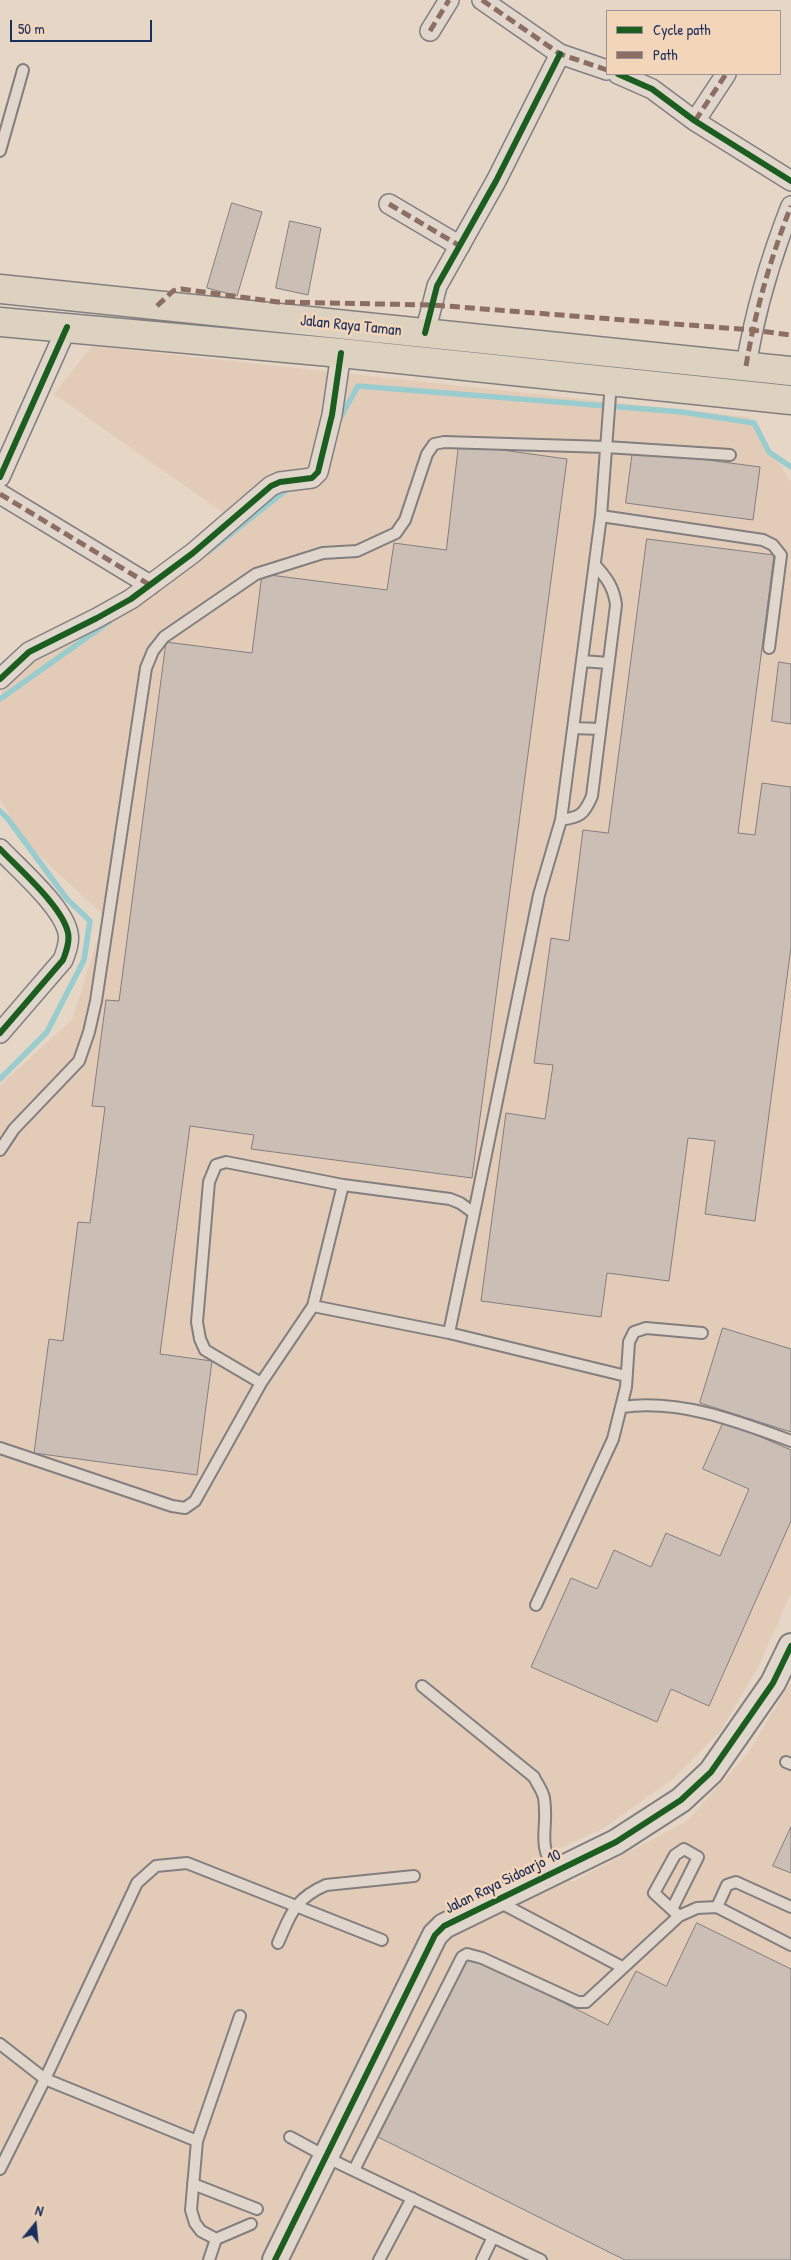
<!DOCTYPE html>
<html>
<head>
<meta charset="utf-8">
<style>
  body { margin:0 }
  #map { position:relative; width:791px; height:2260px; overflow:hidden; background:#e6d6c6; font-family:"Patrick Hand",sans-serif }
  canvas { display:block }
  .legend { position:absolute; left:606px; top:10px; width:175px; height:65px; box-sizing:border-box; background:#f3d5b9; border:1px solid #9d9395; margin:0; padding:6px 9px; list-style:none; font-size:15px; color:#1b2f5e }
  .legend li { display:flex; align-items:center; gap:10px; height:25px }
  .legend b { width:25px; border:1px solid #9d9395 }
  .north { position:absolute; left:10px; top:2200px; width:50px; height:50px; -webkit-text-stroke:4px #f3d5b9; paint-order:stroke; rotate:17deg; font-size:14px; font-weight:700; line-height:20px; text-align:center; color:#1b2f5e }
  .north::after { content:''; display:block; margin:auto; width:18px; height:22px; background:#1b2f5e; clip-path:polygon(50% 0,100% 100%,50% 72%,0 100%) }
  .scale { position:absolute; left:10px; top:20px; width:142px; height:22px; box-sizing:border-box; border:2px solid #1b2f5e; border-top:0; padding-left:6px; font-size:15px; line-height:18px; white-space:nowrap; color:#1b2f5e; -webkit-text-stroke:4px #f3d5b9; paint-order:stroke }
</style>
</head>
<body>
<div id="map">
<canvas width="791" height="2260"></canvas>
<ul class="legend">
<li><b style="height:6px;background:#1b5e20"></b>Cycle path</li>
<li><b style="height:6px;background:#8d6e63"></b>Path</li>
</ul>
<div class="north">N</div>
<div class="scale">50 m</div>
</div>
<script>
const g = document.querySelector('canvas').getContext('2d');
g.lineJoin = 'round';
function fill(path, color) {
  g.fillStyle = color;
  g.fill(path, 'evenodd');
}
function stroke(path, color, width, dash) {
  g.strokeStyle = color;
  g.lineWidth = width;
  g.lineCap = dash ? 'butt' : 'round';
  g.setLineDash(dash || []);
  g.stroke(path);
}
function drawText(font, color, halo, rows, align = 'center') {
  g.font = font + ' "Patrick Hand",sans-serif';
  g.lineWidth = 5;
  g.setLineDash([]);
  g.textBaseline = 'middle';
  g.strokeStyle = halo;
  g.fillStyle = color;
  for (const [text, x, y, turn = 0] of rows) {
    g.save();
    g.translate(x, y);
    g.rotate((+turn || 0) * Math.PI / 180);
    g.textAlign = isNaN(turn) ? turn : align;
    if (halo) g.strokeText(text, 0, 0);
    g.fillText(text, 0, 0);
    g.restore();
  }
}
fill(new Path2D(`
  M92,346L749,417L791,482V1593L757,1669L720,1732L674,1778L601,1830L546,1854L572,1882L687,1821L748,1753L791,1681V2260H0V1085L72,1020L105,917L25,842L0,799V698L5,678L232,519L54,394Z`), '#e3ccb7');
stroke(new Path2D(`
  M339,420L358,386L682,412L754,423L769,452L791,467
  M208,552L286,490
  M0,699L110,621
  M0,811L8,819L67,899L90,921L84,960L47,1032L0,1079`), '#98ccce', 5.5);
const building = new Path2D(`
  M232,203L262,212L237,296L207,288Z
  M290,221L321,228L308,295L276,288Z
  M459,444L567,459L472,1178L251,1149L254,1135L190,1126L160,1354L212,1361L197,1475L34,1453L49,1339L63,1341L78,1222L90,1223L105,1107L92,1106L106,1000L119,1001L166,642L252,653L262,574L387,590L394,543L446,550Z
  M633,450L760,467L753,520L626,503Z
  M647,539L774,555L738,833L755,835L762,783L791,787V947L755,1221L705,1214L715,1141L688,1138L669,1281L607,1273L601,1317L481,1301L506,1113L545,1119L553,1065L534,1063L551,938L569,941L583,830L608,833Z
  M779,662L791,664V724L772,721Z
  M723,1328L791,1349V1432L700,1403Z
  M724,1421L791,1450V1521L709,1706L671,1689L657,1722L531,1667L571,1578L597,1589L614,1550L651,1567L666,1533L720,1556L749,1489L703,1469Z
  M791,1827V1873L773,1866Z
  M697,1923L791,1969V2260H625L378,2137L468,1955L608,2025L636,1971L666,1986Z`);
fill(building, '#cbbfb5');
stroke(building, '#827f81', 1);
const service = new Path2D(`
  M0,151L23,70
  M601,516L763,540L773,545L781,555L769,648
  M582,661L608,663
  M573,728L600,729
  M561,820C580,817 584,815 592,796L616,605C614,588 607,578 595,565
  M0,1150L14,1129L79,1061L89,1032L96,1001L146,668L153,651L164,637L256,574L323,553L357,551L396,533L405,520L427,454L434,444L444,442L606,447L730,455
  M474,1213L539,895L561,820L601,516L611,382
  M313,1306L449,1333L626,1376
  M261,1383L205,1350L200,1339L197,1322L209,1182L216,1165L226,1162L343,1185L450,1199L460,1203L474,1213L449,1333
  M622,1407C680,1399 737,1421 791,1441
  M0,1448L172,1506L185,1508L195,1501L261,1383L313,1306L343,1185
  M536,1605L613,1439L626,1387L629,1342L634,1332L646,1328L702,1333
  M422,1686L534,1777C537,1784 543,1791 544,1798C549,1829 536,1842 555,1871
  M786,1762L791,1764
  M499,1902L622,1967
  M717,1907L727,1885L736,1882L791,1907
  M672,1909L698,1857L684,1849L675,1855L654,1893L679,1916
  M278,1943C291,1914 294,1899 326,1885L414,1876
  M240,2016L197,2141L191,2210L195,2223L201,2231L216,2239L251,2224
  M0,2044L45,2079L197,2141
  M290,2137L336,2162L541,2260
  M0,2169L45,2079L137,1883L156,1866L187,1863L382,1940
  M354,2170L462,1957L467,1954L482,1958L578,2002H586L679,1916L697,1908L717,1907L791,1945
  M193,2184L257,2209
  M209,2260L216,2239
  M379,2260L412,2198
  M482,2260L493,2237`);
const minor = new Path2D(`
  M482,0L560,54L607,70
  M430,31L449,0
  M618,74L652,89L695,121L791,181
  M695,121L726,74
  M389,204L460,246
  M425,333L437,286L496,181L560,54
  M746,366C755,311 771,257 791,206
  M0,477L67,327
  M0,494L150,585
  M0,679L29,652L97,618L131,599L193,553L271,486L280,482L312,478L318,472L332,415L341,353
  M0,849C19,869 63,907 68,933C70,942 66,952 63,960L0,1033`);
const tertiary = new Path2D(`
  M275,2260L435,1935L444,1926L616,1842L681,1800L711,1772L773,1683L791,1646`);
const trunk = new Path2D(`
  M0,289L791,371
  M0,322L341,353L791,400`);
stroke(service, '#827f81', 14);
stroke(minor, '#827f81', 22);
stroke(tertiary, '#827f81', 28);
stroke(trunk, '#827f81', 31);
stroke(service, '#e1d6cb', 10);
stroke(minor, '#e1d6cb', 19);
stroke(tertiary, '#e1d6cb', 24);
stroke(trunk, '#dcd2bf', 28);
stroke(new Path2D(`
  M482,0L560,54L607,70
  M430,31L449,0
  M695,121L726,74
  M389,204L460,246
  M157,306L173,291L181,289L278,302L433,305L752,330L791,335
  M746,366C755,311 771,257 791,206
  M0,494L150,585`), '#8d6e63', 5, [10, 5]);
stroke(new Path2D(`
  M618,74L652,89L695,121L791,181
  M425,333L437,286L496,181L560,54
  M0,477L67,327
  M0,679L29,652L97,618L131,599L193,553L271,486L280,482L312,478L318,472L332,415L341,353
  M0,849C19,869 63,907 68,933C70,942 66,952 63,960L0,1033
  M275,2260L435,1935L444,1926L616,1842L681,1800L711,1772L773,1683L791,1646`), '#1b5e20', 6);
drawText('16px', '#1b2f5e', '#f3d5b9', [
  ["Jalan Raya Taman",351,326,6],
  ["Jalan Raya Sidoarjo 10",503,1882,-26]
]);
</script>
</body>
</html>
